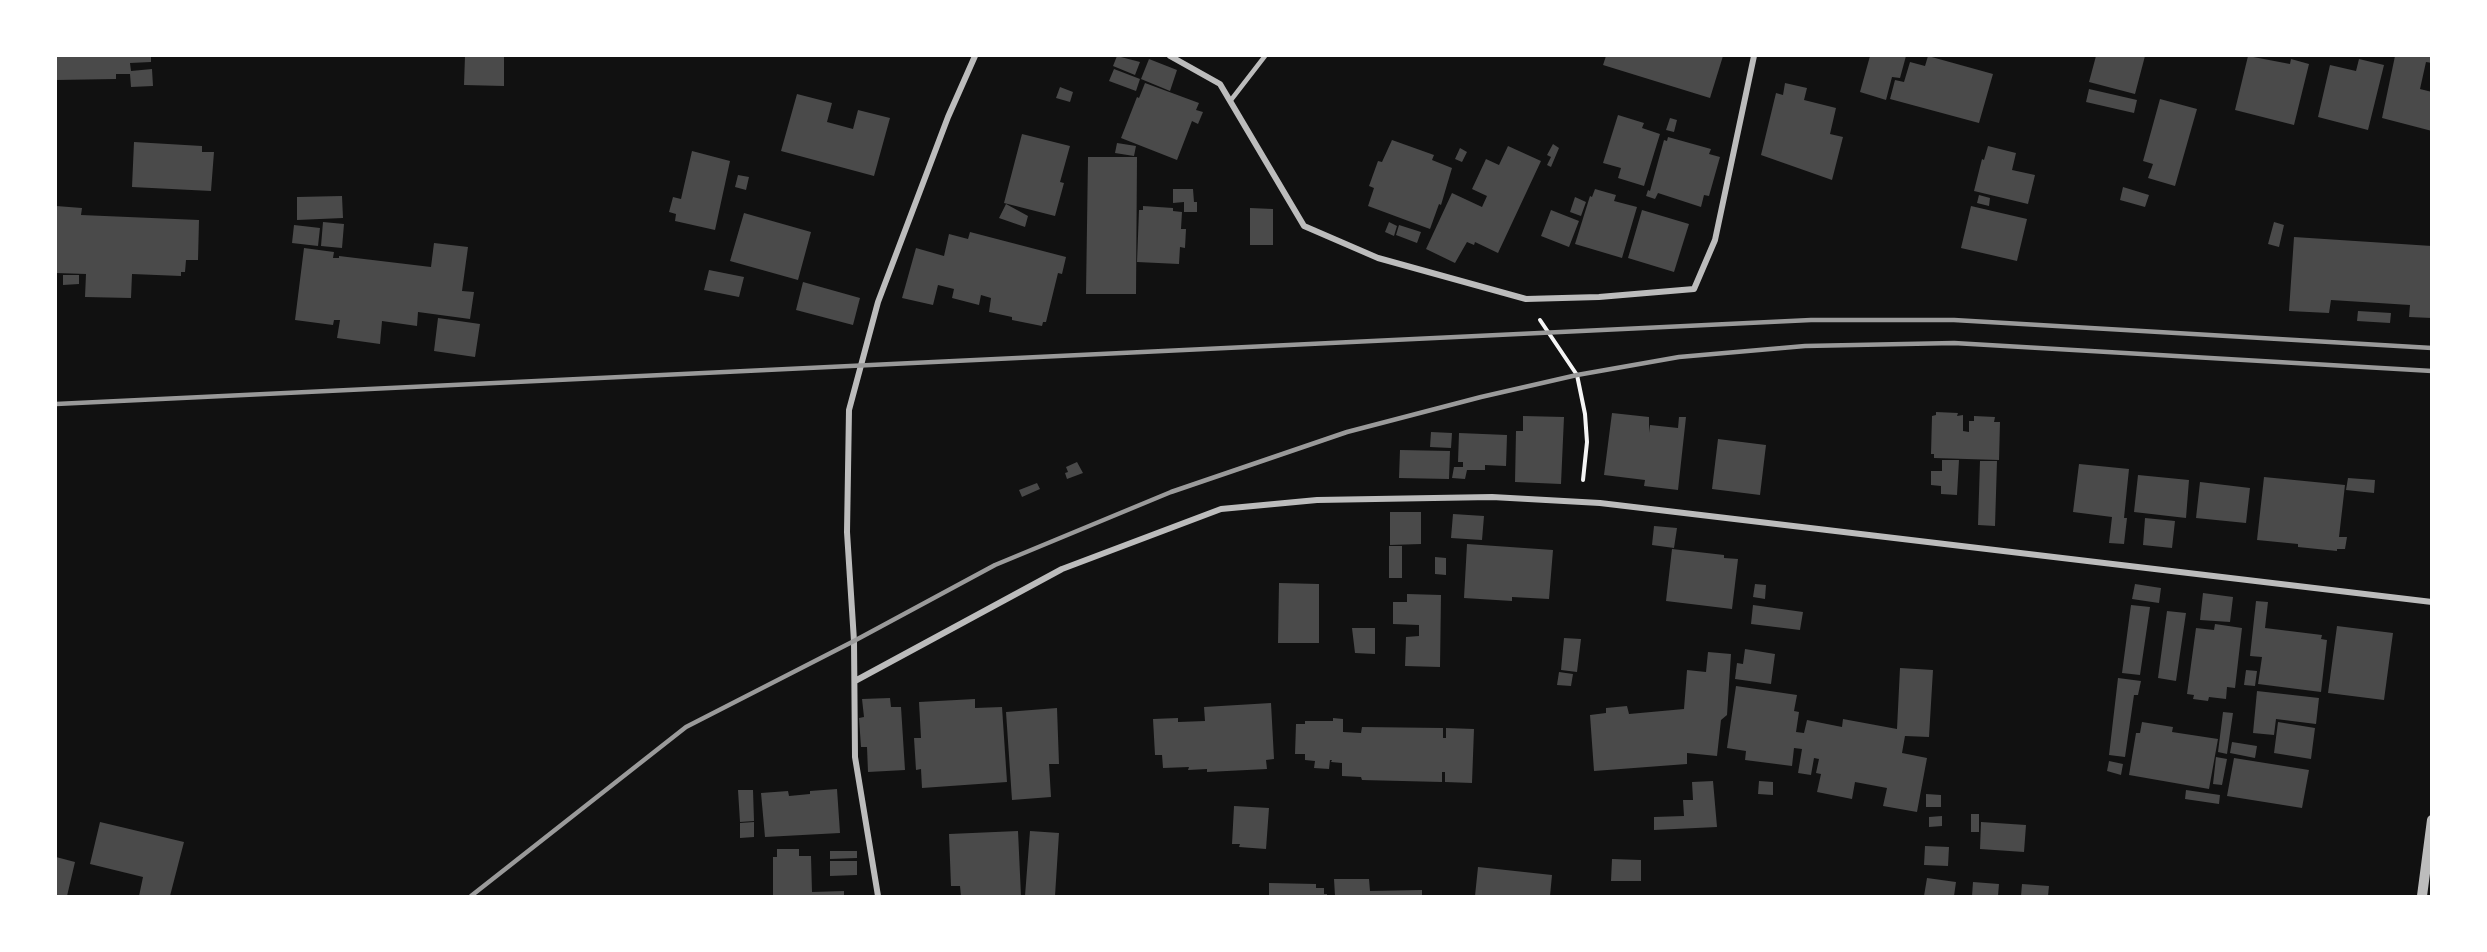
<!DOCTYPE html>
<html>
<head>
<meta charset="utf-8">
<style>
  body { margin:0 }
  #map { position:relative; width:2487px; height:952px; overflow:hidden; background:#111; font-family:"Work Sans",sans-serif }
  canvas { display:block }
  .frame { position:absolute; inset:0; border:57px solid #fff; pointer-events:none }
</style>
</head>
<body>
<div id="map">
<canvas width="2487" height="952"></canvas>
<div class="frame"></div>
</div>
<script>
const g = document.querySelector('canvas').getContext('2d');
g.lineJoin = 'round';
function fill(path, color) {
  g.fillStyle = color;
  g.fill(path, 'evenodd');
}
function stroke(path, color, width, dash) {
  g.strokeStyle = color;
  g.lineWidth = width;
  g.lineCap = dash ? 'butt' : 'round';
  g.setLineDash(dash || []);
  g.stroke(path);
}
fill(new Path2D(`
  M56,56H151V62L130,63L131,71L152,69L153,86L131,87L130,74H116V79L56,80Z
  M465,56H504V86L464,85Z
  M1117,56L1140,62L1135,75L1113,66Z
  M1606,56H1723L1710,98L1603,65Z
  M1870,56H1906L1900,78L1892,77L1886,100L1860,92Z
  M1928,56L1993,74L1979,123L1890,99L1895,80L1904,82L1910,62L1925,66Z
  M2096,56H2145L2135,94L2089,82Z
  M2248,56L2290,64L2291,59L2309,64L2294,125L2235,110Z
  M2395,56H2432V63L2426,62L2420,89L2432,92V131L2382,118Z
  M1149,59L1177,70L1170,91L1141,79Z
  M2359,59L2384,65L2368,130L2318,117L2330,65L2356,71Z
  M1114,69L1140,79L1136,91L1109,81Z
  M1145,83L1199,103L1196,110L1203,112L1198,124L1192,121L1177,160L1121,138L1137,97L1139,98Z
  M1785,83L1807,88L1804,100L1836,108L1830,134L1843,137L1832,180L1761,155L1776,93L1783,95Z
  M1060,87L1073,92L1070,102L1056,98Z
  M2089,89L2137,100L2134,113L2086,102Z
  M797,94L832,103L827,122L853,129L858,110L890,118L874,176L781,151Z
  M2160,99L2197,109L2175,186L2148,178L2153,164L2143,161Z
  M1618,115L1644,123L1642,128L1660,134L1644,186L1618,178L1621,168L1603,163Z
  M1670,118L1677,120L1674,132L1666,130Z
  M1022,134L1070,146L1060,182L1064,183L1055,216L1004,203Z
  M1668,137L1711,149L1709,154L1720,157L1709,196L1704,195L1701,207L1658,193L1655,199L1646,196L1648,190L1650,191L1664,140L1667,141Z
  M1392,140L1434,155L1432,160L1452,168L1441,205L1439,204L1430,229L1368,206L1374,188L1369,186L1378,161L1382,162Z
  M134,142L202,146V152H214L211,191L132,187Z
  M1117,143L1136,146L1134,156L1115,153Z
  M1553,144L1559,148L1551,167L1547,165L1551,157L1547,155Z
  M1508,146L1541,161L1498,253L1475,242L1474,245L1467,242L1455,263L1426,249L1452,193L1482,207L1487,196L1472,189L1486,159L1499,165Z
  M1988,146L2016,153L2012,170L2035,175L2028,204L1974,191L1982,159L1984,160Z
  M1460,148L1467,152L1462,162L1455,159Z
  M692,151L730,161L715,230L675,221L676,214L669,212L673,197L681,199Z
  M1088,157H1137L1136,294H1086Z
  M738,175L749,177L746,190L735,187Z
  M2123,187L2149,195L2145,207L2120,200Z
  M1173,189H1193L1194,202H1197V212H1184V202L1173,203Z
  M1595,189L1616,195L1614,201L1637,207L1622,258L1575,244L1590,196L1592,197Z
  M1979,195L1990,198L1989,206L1977,203Z
  M342,196L343,218L297,220V197Z
  M1575,197L1586,202L1581,216L1570,212Z
  M1006,204L1028,216L1025,227L999,218Z
  M56,206L82,208L81,215L199,220L198,260H186L185,272H181V276L132,274L131,298L85,297L86,274L56,273Z
  M1143,206L1173,208V211L1182,212L1181,229H1186L1185,248L1180,247L1179,264L1137,262L1139,210H1143Z
  M1971,206L2027,219L2017,261L1961,248Z
  M1250,208L1273,209V245H1250Z
  M1551,210L1579,221L1569,247L1541,236Z
  M1642,210L1689,224L1674,272L1628,258Z
  M744,213L811,232L798,280L730,261Z
  M323,222L344,224L342,248L321,246Z
  M1389,222L1397,226L1394,236L1385,232Z
  M2274,222L2284,225L2279,247L2268,244Z
  M294,225L320,228L318,246L292,243Z
  M1399,225L1421,232L1417,243L1396,235Z
  M970,232L1066,257L1062,274L1058,273L1046,322H1043L1042,326L1012,320V317L989,312L991,298L981,295L979,305L952,298L954,289L938,285L933,305L902,298L916,248L944,256L949,234L968,239Z
  M2294,237L2432,246V318L2409,317L2410,305L2331,300L2329,313L2289,311Z
  M434,243L468,247L462,291L474,292L470,319L418,312L417,326L382,321L380,344L337,338L340,320H334L333,325L295,320L304,248L334,252L333,258H339V256L431,267Z
  M709,270L744,277L739,297L704,290Z
  M63,275H79V284L63,285Z
  M803,282L860,298L853,325L796,310Z
  M2358,311L2391,313L2390,323L2357,321Z
  M438,318L480,324L475,357L434,351Z
  M1936,412L1958,413L1957,416L1963,415V431L1969,432V421H1974V416L1995,417L1994,422H2000L1999,460L1934,458V454H1931L1932,416L1936,415Z
  M1612,413L1649,417V433L1650,425L1678,428L1679,417H1686L1678,490L1644,486L1645,480L1604,475Z
  M1523,416L1564,417L1561,484L1515,482L1516,431H1523Z
  M1431,432L1452,433L1451,448L1430,447Z
  M1459,433L1507,435L1506,466L1485,465V470H1467L1465,479L1452,478L1454,467H1463V462H1458Z
  M1718,439L1766,445L1760,495L1712,489Z
  M1400,450L1450,451L1449,479L1399,478Z
  M1942,460H1959L1957,495L1941,494V486L1931,485V471H1942Z
  M1980,461H1997L1995,526L1978,525Z
  M1077,462L1083,473L1067,479L1065,473L1068,472L1066,467Z
  M2079,464L2129,469L2124,518H2127L2124,544L2109,543L2112,517L2073,512Z
  M2138,475L2189,480L2186,518L2134,512Z
  M2264,477L2345,485L2339,537H2347L2345,549H2337V551L2298,547V544L2257,540Z
  M2348,478L2375,480L2374,493L2346,490Z
  M2200,482L2250,488L2246,523L2196,518Z
  M1037,483L1040,489L1022,497L1019,490Z
  M1390,512H1421V544L1390,545Z
  M1453,514L1484,516L1482,540L1451,538Z
  M2145,518L2175,521L2172,548L2143,545Z
  M1654,526L1677,528L1674,548L1652,545Z
  M1467,544L1553,550L1549,599L1512,597V601L1464,598Z
  M1389,546H1402V578H1389Z
  M1672,549L1724,555V558L1738,559L1732,609L1666,601Z
  M1435,557L1446,558V575L1435,574Z
  M1279,583L1319,584V643H1278Z
  M1755,584L1766,585L1765,599L1753,597Z
  M2135,584L2161,588L2159,603L2132,599Z
  M2203,593L2233,597L2230,622L2200,620Z
  M1407,594L1441,595L1440,667L1405,666L1406,637L1419,636V625L1393,624V602H1407Z
  M2256,601L2268,602L2265,628L2322,635L2321,639L2327,640L2321,692L2258,684L2262,657L2250,656Z
  M1753,605L1803,612L1800,630L1751,624Z
  M2131,605L2150,607L2140,675L2122,673Z
  M2167,611L2186,613L2176,681L2158,678Z
  M2215,624L2242,628L2235,688L2227,687L2226,699L2209,697L2208,701L2193,699L2194,695L2187,694L2196,628L2214,630Z
  M2337,626L2393,633L2384,700L2328,693Z
  M1352,628H1375V654L1355,653Z
  M1564,638L1581,639L1577,672L1561,670Z
  M1745,649L1775,654L1771,684L1735,679L1737,663L1743,664Z
  M1708,652L1731,654L1727,715L1721,720L1717,756L1687,753V764L1594,771L1590,715L1606,713V708L1627,706L1629,714L1684,709L1687,670L1706,672Z
  M1900,668L1933,670L1929,737L1905,736L1902,753L1927,758L1917,812L1883,806L1887,788L1855,782L1852,799L1817,792L1821,774L1816,773L1819,759L1814,758L1811,775L1798,773L1802,749L1794,748L1792,766L1745,760L1746,751L1727,748L1736,686L1797,695L1794,711L1799,712L1796,732L1804,733L1807,720L1842,727L1843,719L1897,729Z
  M2246,670L2257,671L2255,686L2244,685Z
  M1559,672L1573,674L1571,686L1557,685Z
  M2118,678L2141,681L2138,695H2134L2125,757L2109,755Z
  M2257,691L2319,698L2316,724L2276,719L2274,735L2253,733Z
  M890,698L891,707H901L905,770L868,772L867,747H861L859,718L864,717L862,699Z
  M975,699V708L1002,707L1007,782L922,788L921,769L916,770L914,738H921L919,702Z
  M1271,703L1274,759L1266,760L1267,769L1207,772V769L1188,770L1189,767L1163,768L1162,755H1155L1153,719L1178,718V722L1205,721L1204,707Z
  M1057,708L1059,764H1049L1051,797L1012,800L1006,712Z
  M2223,712L2233,713L2227,754L2218,752Z
  M1333,718L1343,719V732L1361,733L1362,727L1443,728V738H1446V728L1474,729L1472,783L1445,782V772H1442V782L1362,780L1361,777L1342,776V763L1331,762L1332,760H1330L1329,769L1314,768L1315,761L1305,760V754H1295L1296,724H1305V721H1333Z
  M2142,722L2173,727L2172,732L2218,739L2209,789L2129,775L2136,733H2140Z
  M2278,722L2315,728L2311,759L2274,753Z
  M2232,742L2257,746L2255,758L2230,753Z
  M2216,757L2227,759L2222,785L2213,784Z
  M2234,758L2309,770L2302,808L2227,796Z
  M2109,761L2123,764L2121,775L2107,771Z
  M1713,781L1717,827L1654,830V817L1684,816L1683,800H1693L1692,782Z
  M1759,781L1773,782V795L1758,794Z
  M837,789L840,833L765,837L761,793L788,791L789,796L810,794V791Z
  M738,790H753L754,821L740,822Z
  M2186,790L2220,795L2219,804L2185,799Z
  M1926,794L1941,795V807H1926Z
  M1234,806L1269,808L1266,849L1239,847L1240,844H1232Z
  M1971,814H1979V832H1971Z
  M1942,816V826L1929,827V817Z
  M100,822L184,842L170,896H139L143,877L90,864Z
  M754,822V837L740,838V823Z
  M1981,822L2026,825L2024,852L1980,849Z
  M1018,831L1021,896H961L960,886H951L949,834Z
  M1030,831L1059,833L1055,896H1025Z
  M1925,846L1949,847L1948,866L1924,865Z
  M777,849H799V856H811L812,892L844,891V896H773V857H777Z
  M830,851H857V858L830,859Z
  M56,857L75,862L67,896L56,895Z
  M1612,859L1641,860V881H1611Z
  M830,861H857V875L830,876Z
  M1478,867L1552,875L1550,896H1475Z
  M1927,878L1956,882L1954,896H1924Z
  M1334,879H1369L1370,891L1422,890V896H1335Z
  M1973,882L1999,884L1998,896H1972Z
  M1269,883L1316,884V888H1324V894H1327V896H1269Z
  M2022,884L2049,886L2048,896H2021Z`), '#4a4a4a');
stroke(new Path2D(`
  M1540,320L1577,375L1585,414L1587,442L1583,480`), '#f5f5f5', 4);
stroke(new Path2D(`
  M1231,100L1265,56`), '#bcbcbc', 4.5);
stroke(new Path2D(`
  M1170,56L1220,84L1304,226L1378,258L1526,299L1599,297L1694,289L1715,240L1754,56
  M855,681L1062,569L1221,509L1317,500L1492,497L1600,503L2432,602
  M878,896L855,757L854,641L847,532L849,410L878,302L948,117L975,56`), '#bcbcbc', 6);
stroke(new Path2D(`
  M2422,896L2432,820`), '#bcbcbc', 10);
stroke(new Path2D(`
  M56,404L1811,320H1954L2432,348
  M471,896L686,727L854,641L995,565L1171,492L1347,432L1481,397L1577,375L1679,357L1805,346L1954,343L2432,371`), '#9a9a9a', 4.5);
</script>
</body>
</html>
